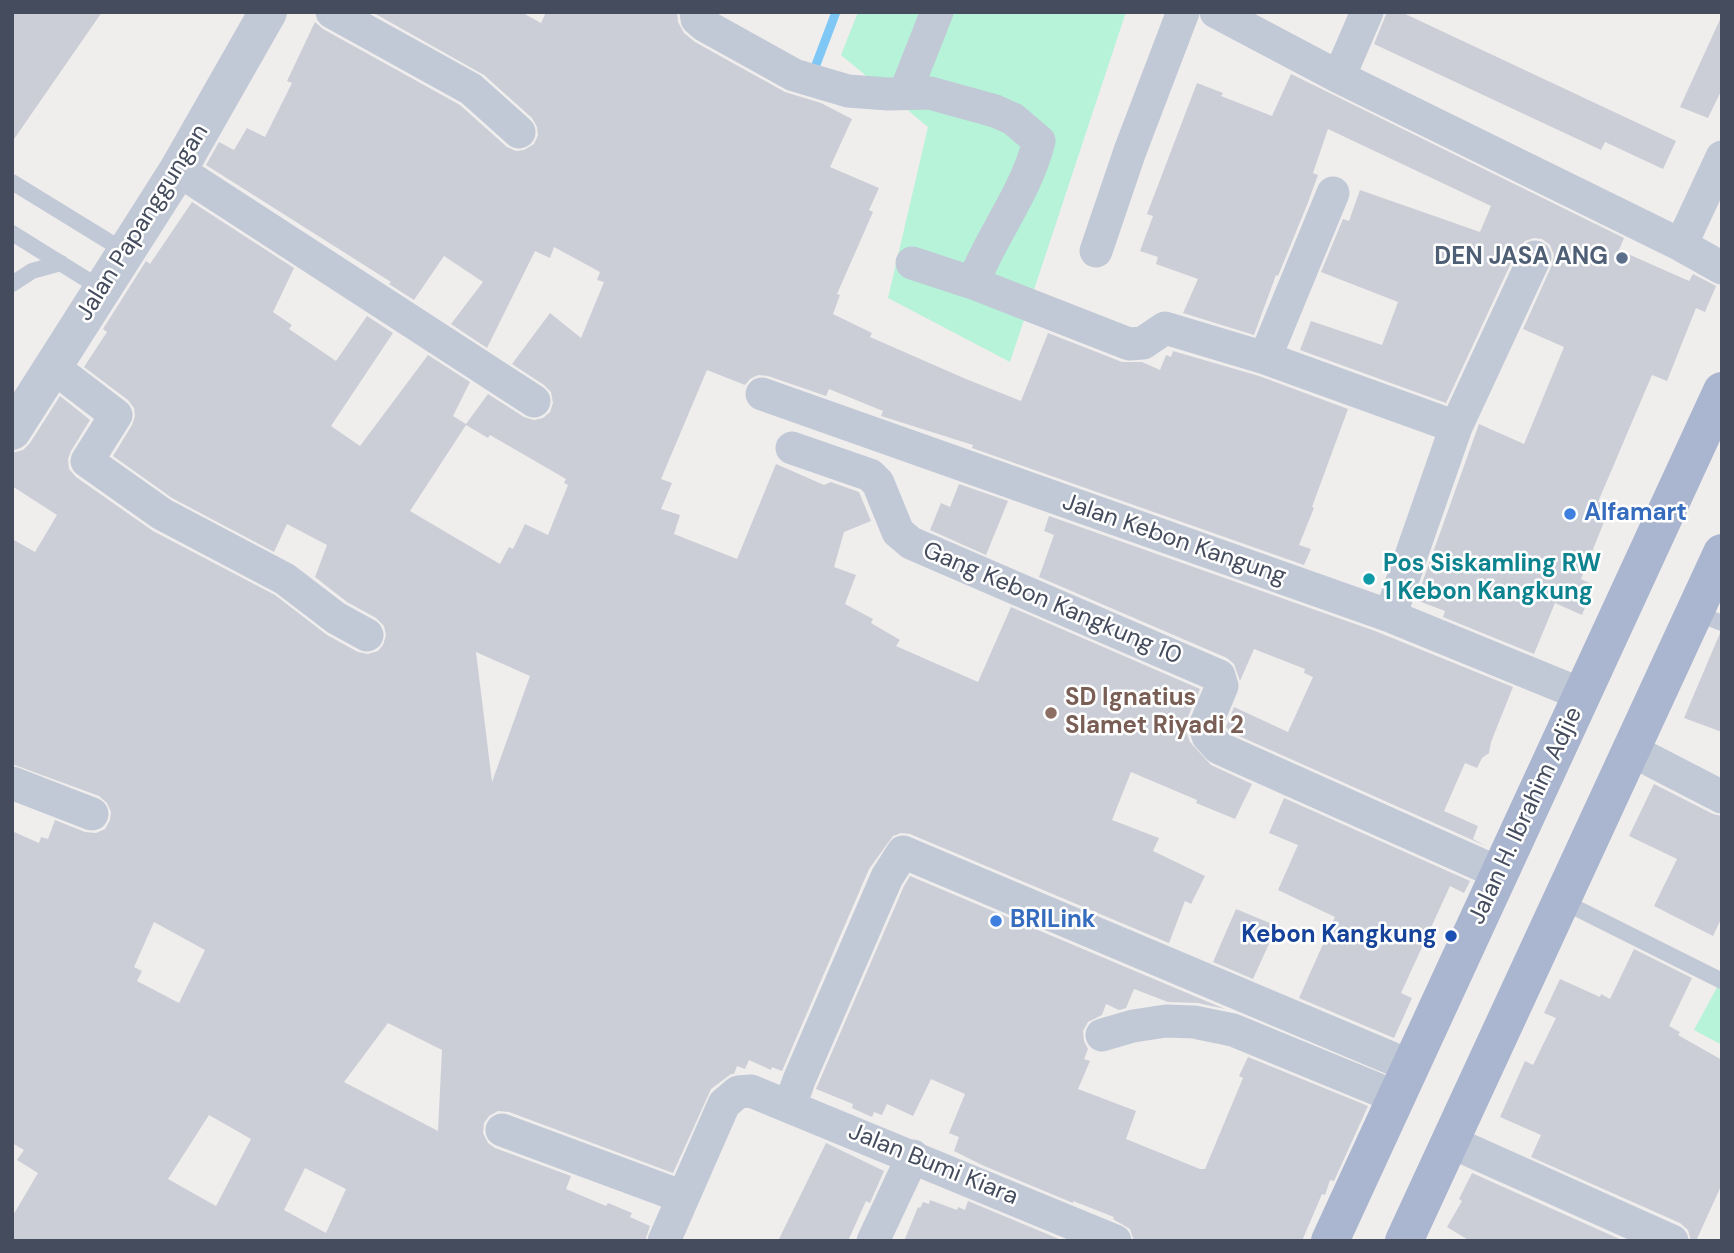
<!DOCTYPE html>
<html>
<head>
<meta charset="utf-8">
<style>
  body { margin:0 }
  #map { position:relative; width:1734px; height:1253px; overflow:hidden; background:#f0eded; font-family:"DM Sans",sans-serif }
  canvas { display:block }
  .frame { position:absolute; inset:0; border:14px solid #444c5d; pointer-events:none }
</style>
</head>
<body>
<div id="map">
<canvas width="1734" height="1253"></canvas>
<div class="frame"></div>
</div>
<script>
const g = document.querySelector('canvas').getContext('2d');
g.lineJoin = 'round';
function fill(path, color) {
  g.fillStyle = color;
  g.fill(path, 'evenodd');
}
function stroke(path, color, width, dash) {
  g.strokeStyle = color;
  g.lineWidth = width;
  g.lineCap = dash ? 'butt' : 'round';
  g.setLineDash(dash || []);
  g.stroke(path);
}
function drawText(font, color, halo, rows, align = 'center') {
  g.font = font + ' "DM Sans",sans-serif';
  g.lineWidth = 5;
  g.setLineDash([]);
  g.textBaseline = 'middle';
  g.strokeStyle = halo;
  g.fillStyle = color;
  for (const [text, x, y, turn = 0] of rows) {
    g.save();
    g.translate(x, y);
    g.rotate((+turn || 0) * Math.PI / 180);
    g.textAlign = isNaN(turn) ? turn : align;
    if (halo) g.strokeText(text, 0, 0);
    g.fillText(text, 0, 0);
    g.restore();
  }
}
fill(new Path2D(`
  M858,12H1126L1010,362L888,298L928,127L841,55Z
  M1722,978V1045L1694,1030Z`), '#b6f3d8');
stroke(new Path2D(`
  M814,70L836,12`), '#7fc8f5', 9);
fill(new Path2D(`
  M12,12H102L12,142Z
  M372,12H521L541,23L546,12H677L678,22L684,33L695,42L785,92L821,103L852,119L830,167L879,188L869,210L873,212L837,294L840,295L833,314L872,333L870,337L966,379L1021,401L1048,333L1122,362H1142L1160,370L1166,355L1171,357L1173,351L1259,376L1348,409L1312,507L1314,508L1299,545L1311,549L1304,565L972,448L973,445L881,416L883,411L829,389L826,396L768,376L758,375L750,379L745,385L707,370L661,479L672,483L661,509L680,515L674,534L737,559L776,464L824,485L831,482L859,492L871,521L844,532L834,567L856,575L845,604L873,619L871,623L900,640L896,646L978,682L1011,607L1200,689L1187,719L1186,731L1190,742L1211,765L1252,784L1235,819L1196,803L1197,800L1131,772L1112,820L1159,838L1153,851L1205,876L1191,904L1185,901L1169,943L910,834L901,833L893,836L869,869L782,1071L772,1067L771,1070L749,1060L745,1069L737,1066L734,1074H731L711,1089L673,1173L509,1112L498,1111L489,1116L484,1123L483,1133L488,1143L495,1148L571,1176L566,1189L606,1206L608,1203L632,1213L630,1217L650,1226L645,1241H12V1217L38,1173L17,1160L24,1150L12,1143V831L39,843L41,837L48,839L55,820L85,832L96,833L105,829L110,820L111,812L107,803L99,796L12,764V539L35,552L57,515L12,486V453L23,450L30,443L60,396L90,420L71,451L68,459L69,469L76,477L153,531L275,595L327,635L358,652L368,654L378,651L383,645L386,635L384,626L376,618L347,602L315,577L327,545L287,524L274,552L172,498L113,456L132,425L135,416L134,408L128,400L84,367L107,332L103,329L146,261L150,264L192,202L294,268L273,312L292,325L289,329L336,361L367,316L393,333L331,426L360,446L428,355L470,382L453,416L466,424L488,394L524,417L534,420L543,418L550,412L553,403L551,392L544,385L512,364L550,313L581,338L604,282L597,280L600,272L554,247L550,258L535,251L487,348L451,324L483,282L444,256L414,300L389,284L391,282L206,165L219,142L234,150L247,128L265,137L292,83L287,81L315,22L323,29L460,105L507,147L516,151L524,150L534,144L538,135L537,127L532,118L484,75ZM466,425L488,438L490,435L566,479L564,483L568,485L548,535L525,524L513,549L509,547L500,564L410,511ZM476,652L530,676L492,782ZM154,922L205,950L179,1003L137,981L142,971L134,967ZM388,1023L442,1050L438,1131L344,1082ZM209,1115L251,1139L216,1206L168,1179ZM305,1168L346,1189L326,1233L284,1210Z
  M1387,12H1401L1676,141L1663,169L1605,142L1601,150L1374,44Z
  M1722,15V89L1708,118L1680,107Z
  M1291,74L1624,238L1619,250L1689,281L1693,274L1716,286L1705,312L1696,308L1667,381L1652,375L1598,502L1610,507L1581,579L1594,585L1582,615L1555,603L1534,654L1443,617L1445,611L1416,600L1479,424L1524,444L1564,347L1523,329L1552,265L1554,255L1550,245L1542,239L1534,238L1525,241L1518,248L1446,403L1300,350L1311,321L1382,345L1398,302L1321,272L1343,219L1349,221L1360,190L1480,232L1491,206L1328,129L1313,173L1318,175L1307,205L1278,276L1276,275L1254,335L1183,313L1198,279L1156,264L1158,257L1140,251L1153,216L1147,214L1197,83L1223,93L1221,96L1272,116Z
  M959,484L1008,501L986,555L930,530L941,503L950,507Z
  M1049,516L1375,631L1513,687L1491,742L1489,753L1482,758L1477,768L1465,763L1444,811L1478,826L1473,839L1486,846L1230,732L1226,727L1234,707L1288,732L1313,677L1304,673L1305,669L1254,649L1240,681L1234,664L1227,658L1039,577L1054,535L1044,531Z
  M1720,633H1722V732L1684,718Z
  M1654,784L1713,814L1722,816V917L1713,936L1654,906L1677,859L1629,836Z
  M1284,798L1470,881L1464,893L1450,886L1401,993L1412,998L1394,1038L1299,998L1335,917L1278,890L1298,845L1269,833Z
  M910,876L1225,1009L1198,1003L1168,1002L1134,989L1126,1008L1119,1010L1106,1004L1102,1015L1088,1022L1083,1031L1084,1041L1088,1049L1084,1059L1090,1061L1078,1089L1136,1111L1126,1139L1200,1169H1205L1243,1078L1239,1076L1248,1057L1368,1106L1334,1181L1330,1180L1325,1195L1322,1194L1302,1241H1134L1130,1229L1113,1219L1114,1217L1073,1201V1203L982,1165L954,1151L959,1137L949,1133L965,1094L931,1079L913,1116L887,1104L882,1115L874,1112L872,1117L852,1108L853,1104L816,1089L904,886Z
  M1236,909L1277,926L1253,979L1213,962Z
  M1634,949L1692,978L1669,1026L1680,1032L1678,1035L1722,1060V1184L1696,1241H1691L1688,1230L1680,1223L1531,1157L1541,1135L1500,1117L1525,1061L1533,1065L1556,1018L1544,1013L1560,979L1600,997L1601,994L1610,999Z
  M826,1143L884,1171L870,1203L866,1201L848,1241H778Z
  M1472,1173L1624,1241H1470L1447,1227L1462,1201L1459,1199Z
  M930,1200L957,1210L958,1207L965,1210L968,1201L1059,1239L1058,1241H904L918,1207L920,1208L923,1202L929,1204Z`), '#cbced6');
stroke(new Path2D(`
  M12,182L126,252
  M12,233L102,289
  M12,284L32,271L61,263
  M1694,612L1722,623
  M1562,901L1722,981`), '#c2c9d6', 16);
stroke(new Path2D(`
  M332,12L471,89L519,132
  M696,12L697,19L704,25L794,75L848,91L888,94L930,93L995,111L1013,119L1039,141C1026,193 992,234 973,283
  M1216,12L1339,77L1681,245L1722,268
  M1339,77L1367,12
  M905,93L937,12
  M178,170L534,401
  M1681,245L1722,157
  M1096,251L1130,151L1183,12
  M912,263L973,283L1129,344L1143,343L1165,328L1265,358L1456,427
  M1265,358L1333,193
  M53,367L116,415L87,461L162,514L285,579L336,618L367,635
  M762,394L1390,616L1583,695
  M792,448L870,475L878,483L898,532L911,543L1219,676L1222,686L1205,726L1208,736L1219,748L1499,873
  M1390,616L1456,427L1535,257
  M1631,750L1722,797
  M12,783L92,814
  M1102,1035L1133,1026L1166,1021L1194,1022L1233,1030L1396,1097
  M790,1106L799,1080L887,877L903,852L1410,1066
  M502,1130L683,1197
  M1451,1142L1672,1241
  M664,1241L724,1104L738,1092L751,1091L1115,1241
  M873,1241L913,1156`), '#c2c9d6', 33);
stroke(new Path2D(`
  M12,431L178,170L268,12`), '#c2c9d6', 38);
stroke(new Path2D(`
  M1330,1241L1722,391
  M1404,1241L1722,553`), '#aab6cf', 38);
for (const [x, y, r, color] of [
  [1622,258,7,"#5c6f8a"],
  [1570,514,7,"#3f7fe0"],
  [1369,579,7,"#0f9aa8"],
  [1051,713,7,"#8d6e63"],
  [996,921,7,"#3f7fe0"],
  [1451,936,7,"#1a4fb4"]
]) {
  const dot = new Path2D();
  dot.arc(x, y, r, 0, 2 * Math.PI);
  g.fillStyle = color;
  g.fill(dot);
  stroke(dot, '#fff', 2.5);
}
drawText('24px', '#444c5d', '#fff', [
  ["Jalan Papanggungan",143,223,-58],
  ["Jalan Kebon Kangung",1174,540,19],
  ["Gang Kebon Kangkung 10",1052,604,23],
  ["Jalan H. Ibrahim Adjie",1526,816,-65],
  ["Jalan Bumi Kiara",933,1165,22]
]);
drawText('bold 24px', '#4e5e75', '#fff', [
  ["DEN JASA ANG",1608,258]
], 'right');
drawText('bold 24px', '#366cbe', '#fff', [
  ["Alfamart",1584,514],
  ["BRILink",1010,921]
], 'left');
drawText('bold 24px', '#0d838f', '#fff', [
  ["Pos Siskamling RW",1383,565],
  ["1 Kebon Kangkung",1383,593]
], 'left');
drawText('bold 24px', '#785e54', '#fff', [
  ["SD Ignatius",1065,699],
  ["Slamet Riyadi 2",1065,727]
], 'left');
drawText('bold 24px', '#164399', '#fff', [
  ["Kebon Kangkung",1437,936]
], 'right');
</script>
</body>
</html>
